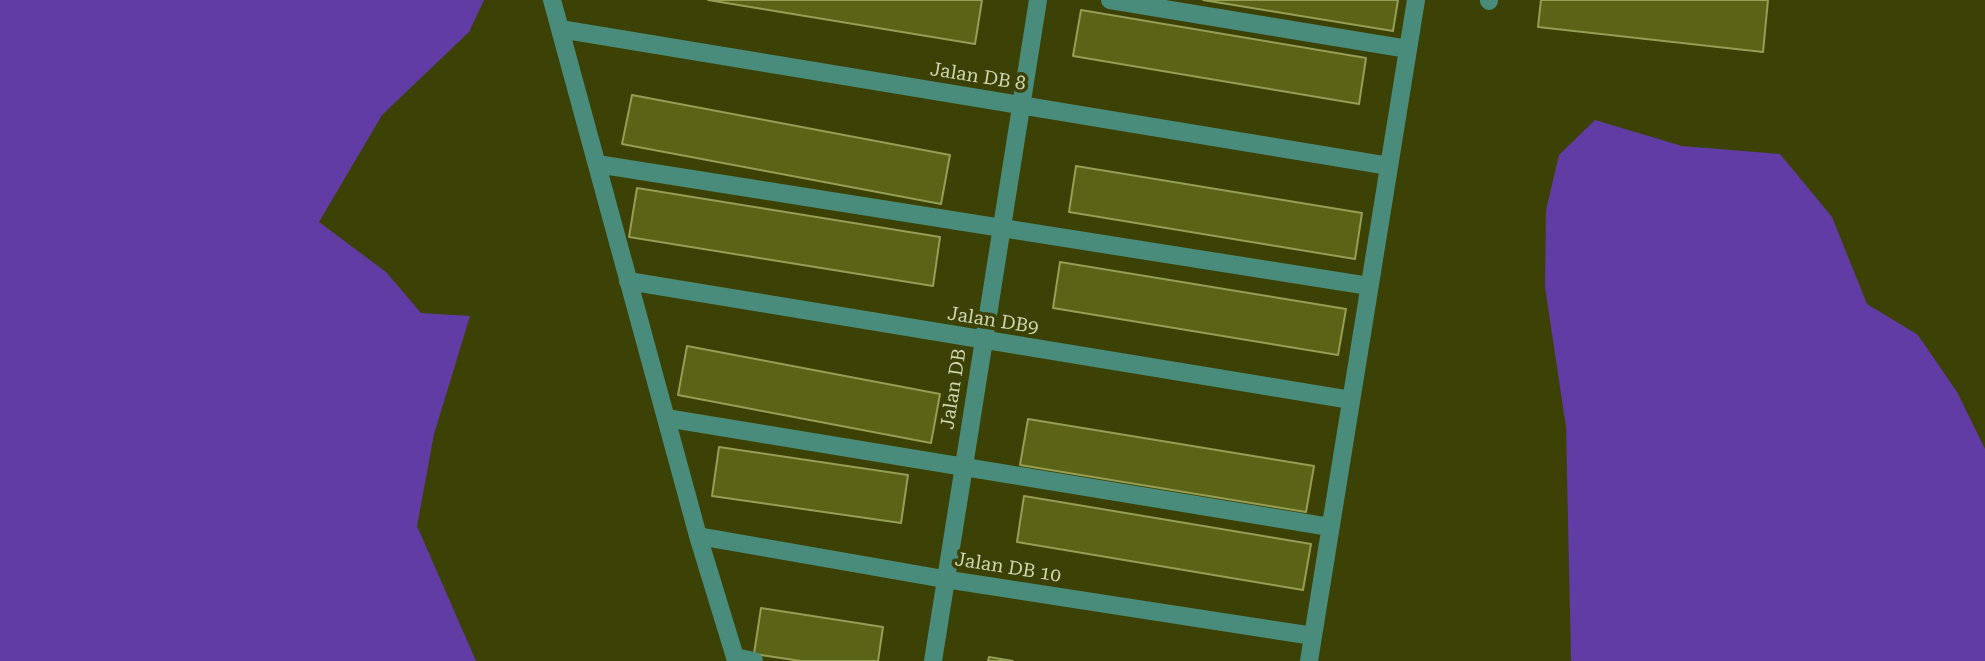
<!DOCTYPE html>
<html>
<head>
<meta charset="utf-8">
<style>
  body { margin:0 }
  canvas { display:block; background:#3c4206 }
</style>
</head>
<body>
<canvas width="1985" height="661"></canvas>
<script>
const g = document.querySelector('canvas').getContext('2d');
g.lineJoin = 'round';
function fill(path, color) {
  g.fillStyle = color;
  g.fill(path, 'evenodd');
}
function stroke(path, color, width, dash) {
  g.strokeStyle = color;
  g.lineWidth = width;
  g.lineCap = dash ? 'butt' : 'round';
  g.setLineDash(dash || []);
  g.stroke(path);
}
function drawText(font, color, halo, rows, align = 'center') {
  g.font = font + ' "Roboto Serif",serif';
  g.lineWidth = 7;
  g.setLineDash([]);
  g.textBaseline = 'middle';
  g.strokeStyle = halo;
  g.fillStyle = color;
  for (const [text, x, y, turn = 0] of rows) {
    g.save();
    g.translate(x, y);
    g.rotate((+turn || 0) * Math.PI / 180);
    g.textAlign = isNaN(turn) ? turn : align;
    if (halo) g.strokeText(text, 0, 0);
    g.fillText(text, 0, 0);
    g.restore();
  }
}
fill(new Path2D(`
  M0,0H484L469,32L382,115L319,222L386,272L421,313L470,316L434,434L417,526L476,661H0Z
  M1595,120L1682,146L1780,154L1832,217L1867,304L1918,335L1957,392L1985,449V661H1571L1566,427L1545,287L1546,210L1559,155Z`), '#613ca5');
const building = new Path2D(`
  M708,0H982L975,44Z
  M1203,0H1398L1393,31Z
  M1541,0H1768L1763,52L1538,27Z
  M1081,10L1366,58L1359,104L1073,56Z
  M632,95L950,155L941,204L622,144Z
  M1076,166L1362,213L1355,259L1069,212Z
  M637,188L940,237L933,286L629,237Z
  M1060,262L1346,309L1338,355L1053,308Z
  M687,346L940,394L931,443L678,395Z
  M1028,419L1314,466L1306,512L1020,465Z
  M719,447L908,475L901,523L712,496Z
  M1024,496L1311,544L1303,590L1017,542Z
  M761,608L883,627L878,661H801L754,654Z
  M989,657L1013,661H988Z`);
fill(building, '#5a6316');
stroke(building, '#949e55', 2);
stroke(new Path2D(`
  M552,0L698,536L735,657L754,661
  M1110,0L1408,49
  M1489,1V0
  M560,29L1389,166
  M597,164L1369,286
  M628,281L1351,400
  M666,418L1330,527
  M698,536L944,579L1313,636
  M933,661L1038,0
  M1309,661L1416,0`), '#4a8c7b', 18);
drawText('19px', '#d0d6b2', '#3c4206', [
  ["Jalan DB 8",978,77,9],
  ["Jalan DB9",993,321,9],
  ["Jalan DB",954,389,-81],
  ["Jalan DB 10",1008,568,9]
]);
</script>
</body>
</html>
